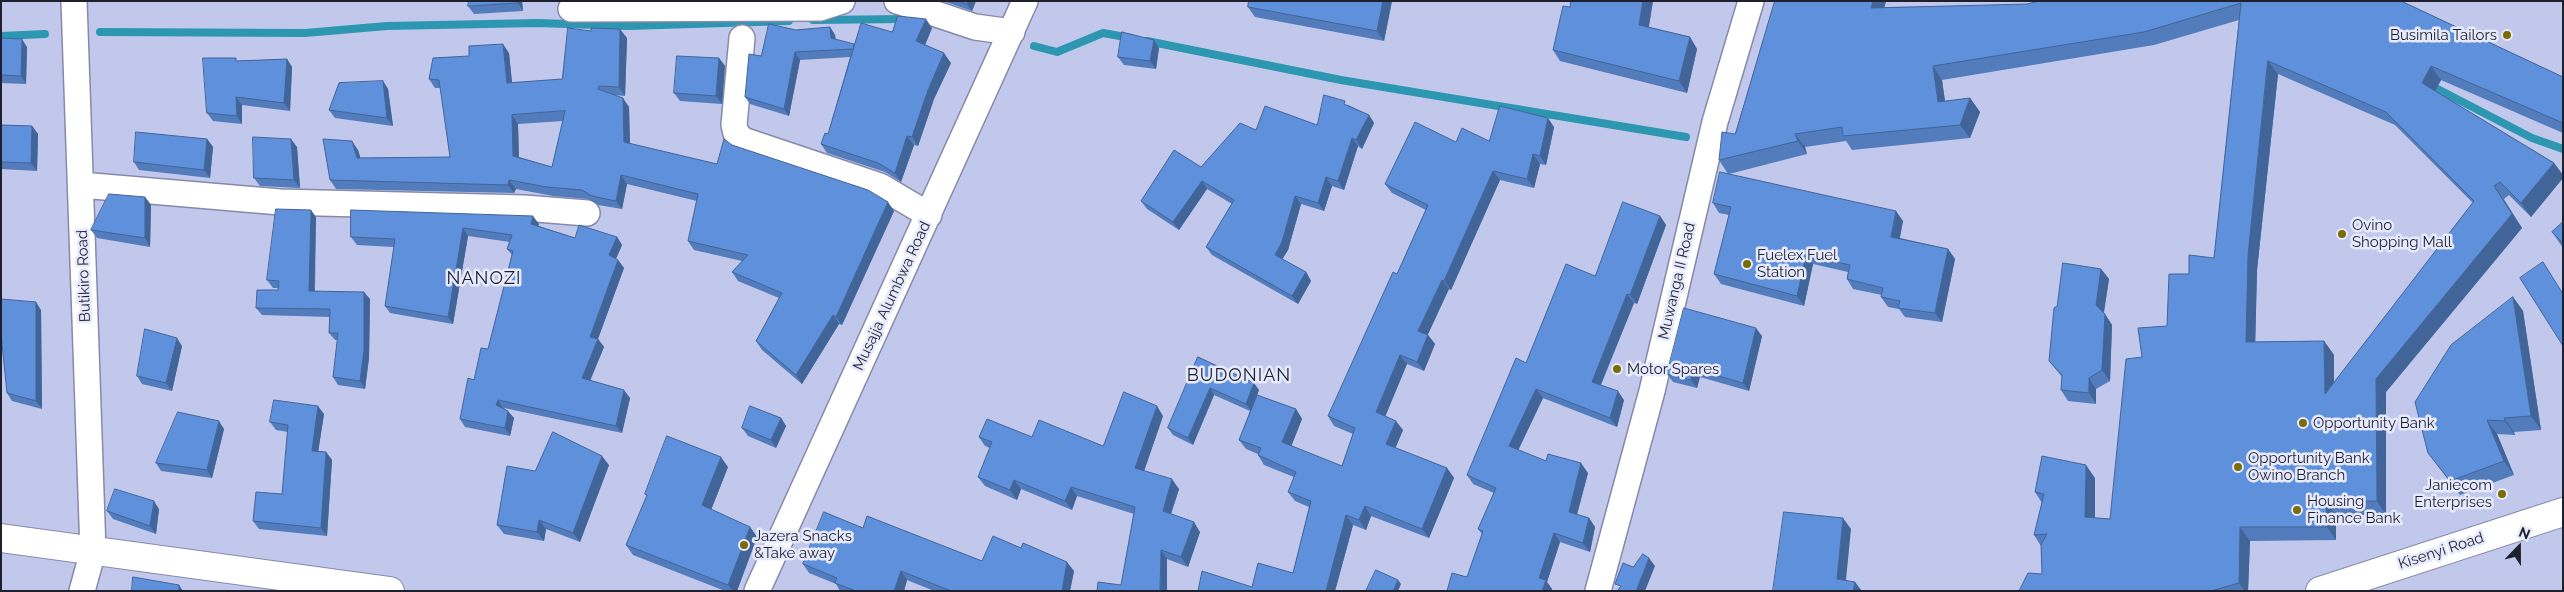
<!DOCTYPE html>
<html>
<head>
<meta charset="utf-8">
<style>
  body { margin:0 }
  #map { position:relative; width:2564px; height:592px; overflow:hidden; background:#c2c8ec; font-family:Raleway,sans-serif }
  canvas { display:block }
  .frame { position:absolute; inset:0; border:2px solid #1e202e; pointer-events:none }
  .north { position:absolute; left:2494px; top:522px; width:50px; height:50px; -webkit-text-stroke:4px #e7eafd; paint-order:stroke; rotate:22deg; font-size:14px; font-weight:700; line-height:20px; text-align:center; color:#1e202e }
  .north::after { content:''; display:block; margin:auto; width:18px; height:22px; background:#1e202e; clip-path:polygon(50% 0,100% 100%,50% 72%,0 100%) }
</style>
</head>
<body>
<div id="map">
<canvas width="2564" height="592"></canvas>
<div class="frame"></div>
<div class="north">N</div>
</div>
<script>
const g = document.querySelector('canvas').getContext('2d');
g.lineJoin = 'round';
function stroke(path, color, width, dash) {
  g.strokeStyle = color;
  g.lineWidth = width;
  g.lineCap = dash ? 'butt' : 'round';
  g.setLineDash(dash || []);
  g.stroke(path);
}
function fill(path, color) {
  g.fillStyle = color;
  g.fill(path, 'evenodd');
}
function drawText(font, color, halo, rows, align = 'center') {
  g.font = font + ' Raleway,sans-serif';
  g.lineWidth = 5;
  g.setLineDash([]);
  g.textBaseline = 'middle';
  g.strokeStyle = halo;
  g.fillStyle = color;
  for (const [text, x, y, turn = 0] of rows) {
    g.save();
    g.translate(x, y);
    g.rotate((+turn || 0) * Math.PI / 180);
    g.textAlign = isNaN(turn) ? turn : align;
    if (halo) g.strokeText(text, 0, 0);
    g.fillText(text, 0, 0);
    g.restore();
  }
}
stroke(new Path2D(`
  M813,20L906,19
  M100,32L305,33L387,26L537,23L629,26L789,21
  M1,36L45,34
  M1147,41L1341,80L1686,137
  M1034,46L1057,52L1103,33L1131,38
  M2428,84L2532,138L2563,149`), '#2d97b2', 8);
const minor = new Path2D(`
  M74,1L93,551L82,591
  M897,1L975,27L1012,32
  M571,9L820,8L842,1
  M742,38L734,125L736,133L743,140L880,186L929,215
  M81,185L280,202L524,208L587,213
  M757,591L1025,1
  M1598,591L1652,391L1715,122L1751,1`);
const major = new Path2D(`
  M1,538L390,591
  M2320,591L2563,512`);
stroke(minor, '#858aac', 28);
stroke(major, '#858aac', 30);
stroke(minor, '#fff', 25);
stroke(major, '#fff', 28);
fill(new Path2D(`
  M522,1L523,11L474,14L468,6Z
  M943,1H976L972,11Z
  M1249,1H1392L1384,41L1255,17L1248,7Z
  M1571,1H1653L1649,27L1690,37L1697,49L1687,93L1560,61L1553,50L1570,7Z
  M1775,1H1886L1884,7L2401,1L2563,77V133L2441,80L2435,91L2554,163L2563,175V178L2531,217L2509,195L2504,199L2522,228L2386,392V515H2336V540L2250,541L2248,591H2019L2042,574L2041,546L2034,535L2042,503L2035,492L2095,478V518L2110,519L2142,357L2167,326L2189,274L2214,258L2239,20L2154,45L1942,80L1945,101L1970,98L1980,112L1970,138L1852,150L1846,141L1805,147L1807,154L1729,174L1903,221L1900,238L1948,249L1955,259L1942,322L1905,317L1899,309L1888,307L1881,297L1882,295L1853,289L1847,279L1848,272L1813,264L1804,306L1721,284L1714,274L1729,215L1719,213L1713,203L1728,174L1719,160L1735,134ZM2278,74L2395,125L2473,203L2334,383V355L2324,341L2255,342L2257,270Z
  M830,27L835,35L836,40L854,44L892,32L932,28L925,45L951,63L934,99L918,146L914,145L901,182L885,172L827,153L821,144L828,134L850,57L800,60L789,116L750,104L745,97L761,56L796,30Z
  M1,38L27,47L26,84L1,83Z
  M627,38L625,96L614,95L629,107L630,144L717,164L732,145L894,211L842,325L839,324L802,384L762,350L756,341L779,298L738,281L732,272L742,261L694,250L688,241L697,201L627,184L622,209L598,205L588,199L553,196L516,189L514,193L336,189L330,180L358,150L360,158L450,157L441,88H435L429,79L469,56L509,53L512,83L562,79ZM563,121L552,167L519,157L518,124Z
  M1154,40L1159,48L1156,69L1124,65L1118,57Z
  M719,58L725,66L722,104L680,101L674,93Z
  M287,59L292,67L290,111L242,105V124L213,121L207,113L238,61Z
  M383,81L388,89L393,126L335,118L329,110Z
  M1348,105L1369,115L1374,123L1362,149L1358,146L1344,190L1332,186L1324,211L1301,204L1288,250L1282,259L1306,272L1311,281L1298,304L1212,255L1206,247L1232,204L1207,189L1179,230L1147,209L1141,201L1201,167L1256,130L1317,125Z
  M1,125L32,126L38,134L37,171L1,169Z
  M1554,127L1546,165L1540,164L1534,188L1500,180L1451,290L1449,289L1427,334L1435,344L1424,371L1407,364L1385,416L1403,430L1395,448L1447,468L1454,478L1429,538L1371,516L1366,530L1353,525L1335,591H1198L1252,587L1293,573L1309,507L1295,501L1288,492L1294,477L1264,465L1258,455V454L1246,449L1239,440L1250,411L1214,395L1193,445L1173,435L1168,428L1198,357L1259,390L1257,395L1296,409L1302,419L1291,446L1342,466L1353,434L1334,426L1328,416L1397,274L1426,210L1392,193L1385,184L1456,142L1489,141Z
  M207,139L213,147L210,178L139,170L134,162Z
  M297,147L300,188L260,186L254,178Z
  M145,197L151,205L150,247L97,238L91,230Z
  M351,210L539,224L538,226L575,238L617,237L622,245L616,259L618,260L624,268L598,339L604,347L590,380L630,398L622,433L504,408L514,418L510,436L465,427L460,419L474,380L488,349L512,255L507,249L510,242L468,236L453,324L390,313L385,306L394,247L357,245L351,237Z
  M1660,216L1666,225L1637,304L1634,303L1601,385L1624,400L1617,427L1543,398L1518,450L1546,461L1588,473L1577,515L1589,518L1595,527L1590,552L1560,542L1547,582L1552,589L1467,577L1482,534L1478,529L1494,493L1473,484L1467,475L1526,363Z
  M316,217L315,291L370,299L369,358L365,389L338,385L333,377L338,340H335L329,333L330,317L262,315L256,308L278,290V288H273L267,280Z
  M2563,222V248L2552,232Z
  M2101,269L2109,279L2104,313L2112,325L2110,381L2096,389V404L2068,401L2061,390L2062,377L2049,361Z
  M2513,297L2523,311L2541,430L2514,432L2515,435L2497,434L2514,475L2460,495L2428,453Z
  M41,310L42,409L12,401L7,393Z
  M1762,336L1749,391L1700,377L1697,388L1673,382L1667,374Z
  M182,346L172,391L142,384L137,376Z
  M324,414L318,452H326L332,460L327,536L259,529L253,521L282,494L288,432L276,430L270,422Z
  M1163,416L1144,471L1179,489L1171,514L1200,532L1188,567L1167,559L1121,585L1134,514L1077,496L1072,510L1021,489L1017,500L985,486L978,477L990,448L985,446L979,437L1103,446Z
  M781,418L786,426L776,448L748,436L742,428Z
  M224,429L212,478L161,471L156,463Z
  M609,465L580,542L546,529L544,541L504,534L497,525L535,471Z
  M728,467L711,510L750,527L757,537L737,591H725L633,555L626,545L647,497L645,494Z
  M159,509L156,534L113,519L107,511Z
  M863,528L982,561L1074,571L1070,591H934L907,580L904,591H840L836,584L809,573L803,564Z`), '#527cbc');
fill(new Path2D(`
  M517,1H522L523,11L518,3Z
  M968,1H976L972,11L967,4Z
  M1383,1H1392L1384,41L1377,31Z
  M1643,1H1653L1647,36L1639,25Z
  M1873,1H1886L1881,21L1871,8Z
  M926,19L932,28L923,50L916,41Z
  M830,27L835,35L836,46L831,38Z
  M620,29L627,38L625,96L619,87Z
  M1690,37L1697,49L1687,93L1679,81Z
  M22,39L27,47L26,84L21,76Z
  M1154,40L1159,48L1156,69L1150,61Z
  M503,44L509,53L513,92L507,83Z
  M795,52L800,60L789,116L784,109Z
  M944,53L951,63L934,99L918,146L912,137L928,90Z
  M719,58L725,66L722,104L716,96Z
  M287,59L292,67L290,111L284,103Z
  M2268,61L2278,74L2257,270L2255,356L2246,342L2248,256Z
  M1933,66L1942,80L1947,116L1938,102Z
  M2431,66L2441,80L2432,97L2422,83Z
  M383,81L388,89L393,126L387,118Z
  M236,97L242,105V124L237,116Z
  M623,98L629,107L630,151L624,142Z
  M1970,98L1980,112L1970,138L1960,125Z
  M512,115L518,124L519,164L513,156Z
  M1369,115L1374,123L1362,149L1356,140Z
  M1548,118L1554,127L1546,165L1540,156Z
  M32,126L38,134L37,171L31,163Z
  M1795,134L1805,147L1807,154L1798,141Z
  M907,136L914,145L901,182L895,173Z
  M1352,138L1358,146L1344,190L1338,181Z
  M207,139L213,147L210,178L204,170Z
  M291,139L297,147L300,188L294,180Z
  M352,141L358,150L363,166L357,158Z
  M1533,154L1540,164L1534,188L1527,179Z
  M2554,163L2563,175V178L2531,217L2521,203Z
  M1493,171L1500,180L1451,290L1444,281Z
  M621,175L627,184L622,209L616,201Z
  M1326,177L1332,186L1324,211L1318,203Z
  M509,180L516,189L514,193L508,185Z
  M1202,181L1207,189L1179,230L1173,222Z
  M2494,186L2522,228L2386,392V515L2377,501L2376,379Z
  M1295,196L1301,204L1288,250L1280,263L1275,255Z
  M145,197L151,205L150,247L145,238Z
  M888,202L894,211L842,325L836,317Z
  M311,210L316,217L314,298L309,291Z
  M1896,211L1903,221L1898,246L1891,237Z
  M533,216L539,224L536,232L531,224Z
  M1660,216L1666,225L1637,304L1630,295Z
  M463,228L468,236L453,324L448,317Z
  M617,237L622,245L614,263L609,255Z
  M1948,249L1955,259L1942,322L1935,313Z
  M1806,255L1813,264L1804,306L1797,296Z
  M618,260L624,268L596,344L590,337Z
  M2101,269L2109,279L2103,316L2096,305Z
  M1306,272L1311,281L1298,304L1292,296Z
  M1442,280L1449,289L1425,341L1418,331Z
  M364,292L370,299L369,358L365,389L360,381Z
  M1627,294L1634,303L1598,391L1592,382Z
  M2513,297L2523,311L2541,430L2531,416Z
  M36,302L41,310L42,409L36,401Z
  M2105,314L2112,325L2110,381L2102,370Z
  M833,315L839,324L802,384L796,375Z
  M1756,328L1762,336L1749,391L1743,383Z
  M1428,335L1435,344L1424,371L1417,362Z
  M177,338L182,346L172,391L166,383Z
  M598,339L604,347L588,386L582,378Z
  M2324,341L2334,355V408L2325,394Z
  M1400,355L1407,364L1383,422L1376,412Z
  M1694,369L1700,377L1697,388L1691,380Z
  M2089,378L2096,389V404L2089,393Z
  M1254,383L1259,390L1251,411L1246,404Z
  M1210,388L1214,395L1193,445L1188,438Z
  M1536,389L1543,398L1516,455L1509,446Z
  M624,390L630,398L622,433L616,426Z
  M1618,391L1624,400L1617,427L1610,418Z
  M498,400L503,408L496,405Z
  M318,406L324,414L317,459L312,451Z
  M1157,406L1163,416L1142,477L1135,468Z
  M1296,409L1302,419L1289,452L1282,442Z
  M508,411L514,418L510,436L505,428Z
  M781,418L786,426L776,448L771,440Z
  M2504,418L2514,432L2515,435L2505,421Z
  M2487,420L2497,434L2514,475L2504,461Z
  M219,421L224,429L212,478L207,470Z
  M1396,421L1403,430L1393,454L1386,444Z
  M326,452L332,460L327,536L321,528Z
  M602,456L609,465L580,542L573,533Z
  M721,457L728,467L709,515L702,505Z
  M1581,463L1588,473L1575,521L1569,512Z
  M2086,465L2095,478V531L2085,517Z
  M1447,468L1454,478L1429,538L1422,529Z
  M1172,479L1179,489L1169,520L1163,511Z
  M1014,480L1021,489L1017,500L1010,490Z
  M1071,487L1077,496L1072,510L1065,501Z
  M154,501L159,509L156,534L150,526Z
  M2326,502L2336,515V540L2327,527Z
  M1365,506L1371,516L1366,530L1359,520Z
  M1346,515L1353,525L1335,591H1326Z
  M1589,518L1595,527L1590,552L1583,543Z
  M1843,518L1851,529L1845,590L1837,579Z
  M539,520L546,529L544,541L537,532Z
  M1194,522L1200,532L1188,567L1181,557Z
  M750,527L757,537L737,591H733L728,585Z
  M2240,527L2250,541L2248,591H2244L2239,583Z
  M1554,533L1560,542L1547,582L1552,589V591H1542L1539,578Z
  M1161,550L1167,559V591H1160Z
  M1649,558L1655,566L1645,591H1636Z
  M1067,562L1074,571L1070,591H1062Z
  M901,571L907,580L904,591H894Z
  M1398,580L1401,584L1398,591H1393Z
  M1855,582L1862,591H1853Z
  M179,585L183,591H179Z`), '#426599');
const building = new Path2D(`
  M469,1H517L518,3L468,6Z
  M959,1H968L967,4Z
  M1249,1H1383L1377,31L1248,7Z
  M1571,1H1643L1639,25L1690,37L1679,81L1553,50L1563,6L1570,7Z
  M1775,1H1873L1871,8L2027,4L2040,1H2401L2563,77V123L2431,66L2422,83L2554,163L2521,203L2500,182L2494,186L2512,214L2376,379L2377,501L2326,502L2327,527H2240L2239,583L2211,591H2019L2028,573L2042,574L2041,545L2047,534L2034,535L2044,494L2035,492L2042,456L2086,465L2085,517L2110,519L2126,359L2142,357L2138,328L2167,326L2169,274H2189V255L2214,258L2241,3L2144,32L1933,66L1938,102L1970,98L1960,125L1843,136L1842,127L1795,134L1798,141L1719,160L1722,132L1735,134ZM2268,61L2386,112L2474,201L2325,394L2324,341L2246,342L2248,256Z
  M898,16L926,19L916,41L944,53L928,90L912,137L907,136L895,173L878,163L821,144L825,133L828,134L861,23L892,32Z
  M769,24L796,30L830,27L831,38L854,44L853,49L795,52L784,109L745,97L749,54L761,56Z
  M568,28L591,31V28L620,29L619,87L599,86L598,89L623,98L624,142L717,164L724,139L732,145L868,190L888,202L836,317L833,315L796,375L756,341L782,293L732,272L748,255L688,241L698,194L621,175L616,201L592,196L582,190L547,187L509,180L508,185L330,180L323,139L352,141L357,158L450,157L439,80L429,79L433,58L469,56V46L503,44L507,83L562,79ZM565,111L552,167L513,156L512,115Z
  M1122,32L1154,40L1150,61L1118,57Z
  M1,38L22,39L21,76L1,75Z
  M677,56L719,58L716,96L674,93Z
  M203,58H236V61L287,59L284,103L236,97L237,116L207,113Z
  M383,81L387,118L329,110L339,83Z
  M1324,95L1345,101L1344,104L1369,115L1356,140L1352,138L1338,181L1326,177L1318,203L1295,196L1282,242L1275,255L1306,272L1292,296L1206,247L1234,200L1202,181L1173,222L1141,201L1174,150L1201,167L1240,123L1256,130L1265,106L1317,125Z
  M1500,106L1548,118L1540,156L1533,154L1527,179L1493,171L1444,281L1442,280L1418,331L1428,335L1417,362L1400,355L1376,412L1396,421L1386,444L1447,468L1422,529L1365,506L1359,520L1346,515L1326,591H1198L1202,571L1252,587L1258,563L1293,573L1311,501L1288,492L1296,472L1258,455L1261,448L1239,440L1257,395L1296,409L1282,442L1342,466L1355,428L1328,416L1393,272L1397,274L1428,205L1385,184L1415,122L1456,142L1462,128L1489,141Z
  M1,125L32,126L31,163L1,162Z
  M136,132L207,139L204,170L134,162Z
  M253,137L291,139L294,180L254,178Z
  M1720,172L1896,211L1891,237L1948,249L1935,313L1898,308L1900,301L1881,297L1883,288L1847,279L1850,265L1806,255L1797,296L1714,274L1731,207L1713,203Z
  M109,194L145,197V238L91,230Z
  M1623,202L1660,216L1630,295L1627,294L1592,382L1618,391L1610,418L1536,389L1509,446L1546,461L1548,454L1581,463L1569,512L1589,518L1583,543L1554,533L1539,578L1546,580L1542,591H1447L1452,573L1467,577L1483,531L1478,529L1496,488L1467,475L1516,358L1526,363L1566,264L1595,276Z
  M276,209L311,210L309,291L364,292V351L360,381L333,377L338,333H329L330,309L256,308L257,290H278L279,281L267,280Z
  M351,210L533,216L531,224L575,238L579,225L617,237L609,255L618,260L590,337L598,339L582,378L624,390L616,426L498,400L496,405L508,411L505,428L460,419L468,378L474,380L481,348L488,349L513,251L507,249L512,235L463,228L448,317L385,306L395,239L351,237Z
  M2563,222V243L2552,232Z
  M2543,262L2563,294V346L2520,278Z
  M2063,263L2101,269L2096,305L2105,314L2102,370L2089,378V393L2061,390L2062,375L2049,361L2054,308L2057,306Z
  M2513,297L2531,416L2504,418L2505,421L2487,420L2504,461L2450,481L2428,453L2415,402L2451,345Z
  M1,299L36,302V401L7,393L1,334Z
  M1684,308L1756,328L1743,383L1694,369L1691,380L1667,374Z
  M145,329L177,338L166,383L137,376Z
  M1198,357L1254,383L1246,404L1210,388L1188,438L1168,428Z
  M1124,392L1157,406L1135,468L1172,479L1163,511L1194,522L1181,557L1161,550L1160,591H1097L1098,582L1121,585L1135,507L1071,487L1065,501L1014,480L1010,490L978,477L992,442L979,437L987,419L1032,437L1039,420L1103,446Z
  M274,400L318,406L312,451L326,452L321,528L253,521L256,492L282,494L288,425L270,422Z
  M750,406L781,418L771,440L742,428Z
  M178,412L219,421L207,470L156,463Z
  M553,432L602,456L573,533L539,520L537,532L497,525L507,466L535,471Z
  M667,436L721,457L702,505L750,527L728,585L626,545L647,495L645,494Z
  M115,489L154,501L150,526L107,511Z
  M824,512L863,528L867,516L982,561L993,536L1021,548L1023,543L1067,562L1062,591H951L901,571L894,591H856L835,583L837,578L803,564Z
  M1784,512L1843,518L1837,579L1855,582L1853,591H1773Z
  M1643,554L1649,558L1636,591H1617L1621,586L1615,584L1623,563L1633,567Z
  M1376,570L1398,580L1393,591H1366Z
  M133,577L179,585V591H132Z`);
fill(building, '#5f90db');
stroke(building, '#426599', 1);
for (const [x, y, r, color] of [
  [2507,35,5,"#7a6b03"],
  [2342,234,5,"#7a6b03"],
  [1747,264,5,"#7a6b03"],
  [1617,369,5,"#7a6b03"],
  [2303,423,5,"#7a6b03"],
  [2238,467,5,"#7a6b03"],
  [2502,494,5,"#7a6b03"],
  [2297,510,5,"#7a6b03"],
  [744,545,5,"#7a6b03"]
]) {
  const dot = new Path2D();
  dot.arc(x, y, r, 0, 2 * Math.PI);
  g.fillStyle = color;
  g.fill(dot);
  stroke(dot, '#e7eafd', 2);
}
drawText('15px', '#1e202e', '#e7eafd', [
  ["Busimila Tailors",2497,35,"right"],
  ["Ovino",2352,225],
  ["Shopping Mall",2352,242],
  ["Fuelex Fuel",1757,255],
  ["Station",1757,272],
  ["Motor Spares",1627,369],
  ["Opportunity Bank",2313,423],
  ["Opportunity Bank",2248,458],
  ["Owino Branch",2248,475],
  ["Janiecom",2492,485,"right"],
  ["Enterprises",2492,502,"right"],
  ["Housing",2307,501],
  ["Finance Bank",2307,518],
  ["Jazera Snacks",754,536],
  ["&Take away",754,553]
], 'left');
drawText('15px', '#1e202e', '#e7eafd', [
  ["Butikiro Road",84,276,-92],
  ["Muwanga II Road",1677,281,-77],
  ["Musajja Alumbwa Road",892,296,-65],
  ["Kisenyi Road",2441,551,-18]
]);
g.letterSpacing = '1px';
drawText('18px', '#1e202e', '#e7eafd', [
  ["NANOZI",484,279],
  ["BUDONIAN",1239,376]
]);
g.letterSpacing = '0px';
</script>
</body>
</html>
